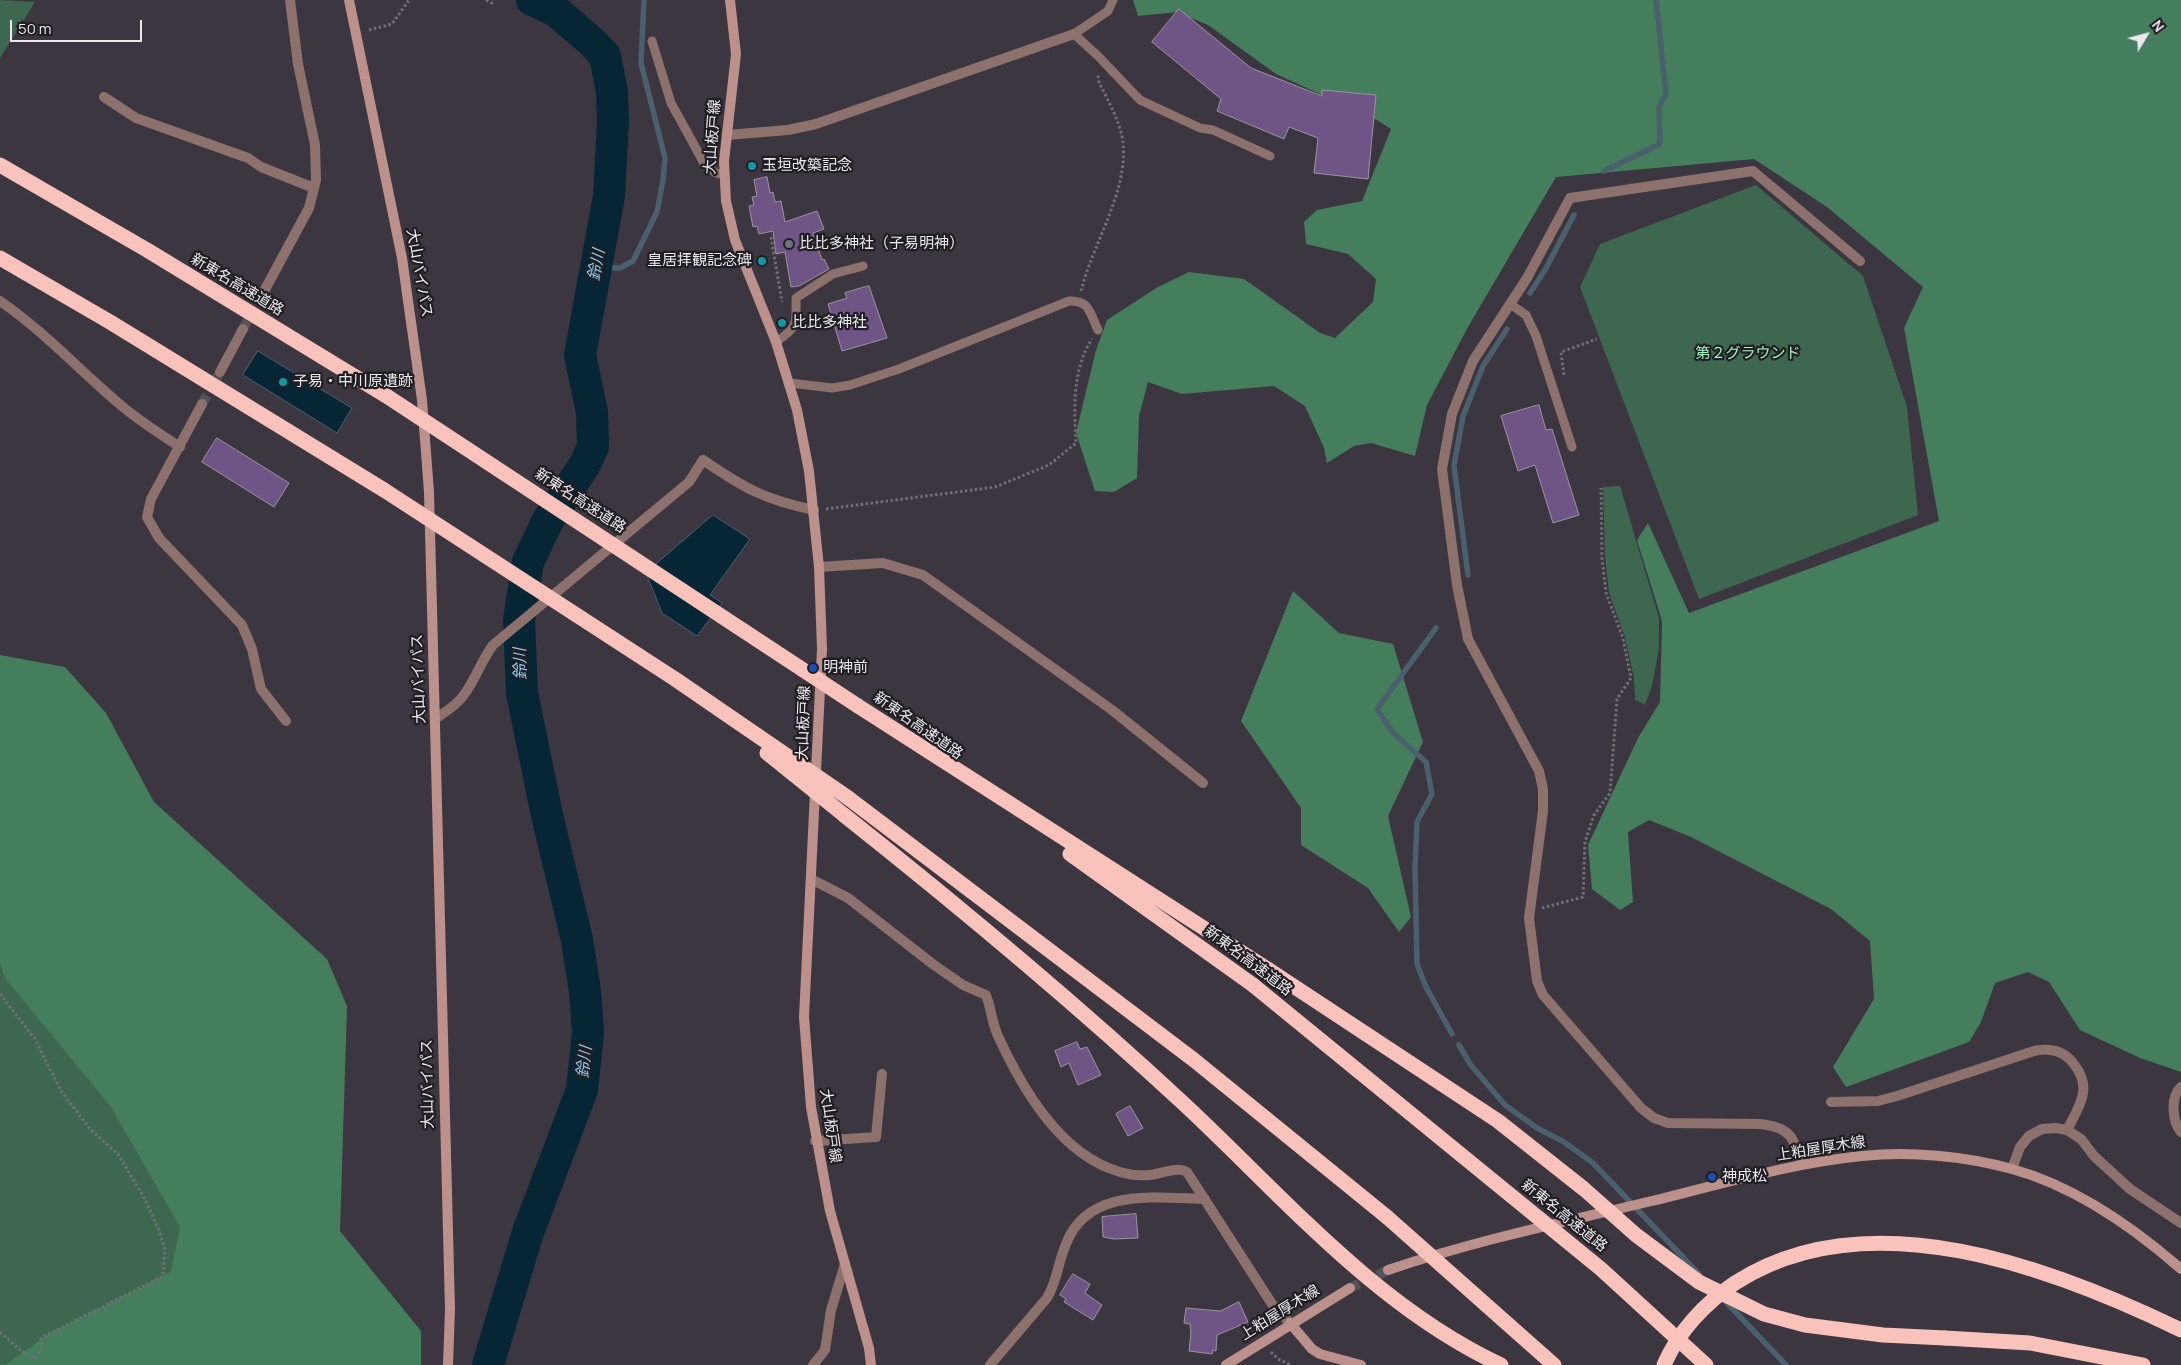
<!DOCTYPE html>
<html>
<head>
<meta charset="utf-8">
<style>
  body { margin:0 }
  #map { position:relative; width:2181px; height:1365px; overflow:hidden; background:#3b363f; font-family:Manrope,sans-serif }
  canvas { display:block }
  .north { position:absolute; left:2121px; top:10px; width:50px; height:50px; -webkit-text-stroke:4px #201e22; paint-order:stroke; rotate:53deg; font-size:14px; font-weight:700; line-height:20px; text-align:center; color:#ebe8ee }
  .north::after { content:''; display:block; margin:auto; width:18px; height:22px; background:#ebe8ee; clip-path:polygon(50% 0,100% 100%,50% 72%,0 100%) }
  .scale { position:absolute; left:10px; top:20px; width:132px; height:22px; box-sizing:border-box; border:2px solid #ebe8ee; border-top:0; padding-left:6px; font-size:15px; line-height:18px; white-space:nowrap; color:#ebe8ee; -webkit-text-stroke:4px #201e22; paint-order:stroke }
</style>
</head>
<body>
<div id="map">
<canvas width="2181" height="1365"></canvas>
<div class="north">N</div>
<div class="scale">50 m</div>
</div>
<script>
const g = document.querySelector('canvas').getContext('2d');
g.lineJoin = 'round';
function fill(path, color) {
  g.fillStyle = color;
  g.fill(path, 'evenodd');
}
function stroke(path, color, width, dash) {
  g.strokeStyle = color;
  g.lineWidth = width;
  g.lineCap = dash ? 'butt' : 'round';
  g.setLineDash(dash || []);
  g.stroke(path);
}
function drawText(font, color, halo, rows, align = 'center') {
  g.font = font + ' Manrope,"Noto Sans JP",sans-serif';
  g.lineWidth = 4.5;
  g.setLineDash([]);
  g.textBaseline = 'middle';
  g.strokeStyle = halo;
  g.fillStyle = color;
  for (const [text, x, y, turn = 0] of rows) {
    g.save();
    g.translate(x, y);
    g.rotate((+turn || 0) * Math.PI / 180);
    g.textAlign = isNaN(turn) ? turn : align;
    if (halo) g.strokeText(text, 0, 0);
    g.fillText(text, 0, 0);
    g.restore();
  }
}
fill(new Path2D(`
  M0,0L35,2L0,58Z
  M1756,185L1863,276L1907,407L1918,515L1699,599L1580,287L1600,244Z
  M1620,486L1659,618V648L1652,686L1645,705L1635,700L1634,678L1625,637L1609,593L1605,556L1603,487Z
  M0,666L311,1169L45,1365H0Z`), '#3d684f');
fill(new Path2D(`
  M1133,0H2181V1072L2140,1058L2080,1030L2049,982L2028,972L1995,983L1981,1022L1969,1042L1846,1087L1833,1067L1874,999L1870,941L1831,909L1691,837L1649,820L1628,832L1633,902L1620,910L1592,889L1588,845L1638,738L1660,702L1662,621L1637,540L1648,523L1689,613L1939,521L1904,328L1923,287L1827,207L1754,159L1556,177L1468,327L1427,405L1415,456L1371,443L1354,446L1327,463L1324,448L1305,406L1274,386L1182,394L1148,382L1139,416L1137,478L1114,492L1095,491L1076,433L1096,350L1107,320L1158,287L1189,272L1244,279L1320,333L1335,338L1373,302L1376,279L1348,254L1306,244L1304,222L1317,210L1362,201L1391,129L1377,120L1276,74L1208,25L1177,12L1138,16Z
  M1293,591L1339,633L1393,644L1423,742L1388,816L1411,917L1399,932L1368,888L1301,845V808L1241,721Z
  M0,655L65,667L106,713L154,802L327,959L347,1006L340,1231L421,1331V1365H5L49,1334L171,1272L180,1227L111,1107L5,978L0,963Z`), '#457e5d');
const water = new Path2D(`
  M258,351L352,408L337,433L243,375Z
  M713,515L750,539L710,595L722,603L697,636L662,613L646,573Z`);
fill(water, '#062636');
stroke(water, '#4b606d', 1);
stroke(new Path2D(`
  M1604,171L1660,144L1659,107L1666,94L1656,0
  M596,267L620,268L633,261L657,212L663,180L665,158L641,63L644,0
  M1530,293L1545,270L1574,215
  M1468,575L1454,466L1463,416L1483,366L1507,329
  M1436,628L1377,709L1393,733L1426,762L1432,794L1417,822L1415,867L1417,964L1426,987L1452,1034
  M1459,1045L1470,1064L1505,1105L1537,1128L1564,1142L1593,1163L1699,1274
  M1725,1301L1786,1365`), '#4b606d', 5.5);
stroke(new Path2D(`
  M488,1365L528,1232L582,1090L588,1033L585,991L577,940L547,815L522,693L519,620L528,562L548,520L584,466L593,447L592,412L580,355L609,196L613,121L612,92L605,56L593,43L556,11L532,0`), '#062636', 32);
const building = new Path2D(`
  M1179,9L1251,68L1322,96V90L1376,95L1368,179L1314,173L1318,138L1289,127L1284,139L1217,111L1221,99L1152,42Z
  M767,177L770,193L773,192L775,202L781,201L785,222L817,211L824,229L813,233L822,260L824,259L829,269L799,286L791,287L785,252L776,254L773,231L759,234L757,226L753,227L749,206L754,205L752,197L757,196L754,180Z
  M869,286L887,338L842,351L828,304L847,298L845,293Z
  M1539,405L1546,430L1552,429L1579,515L1553,523L1535,465L1518,471L1501,416Z
  M217,438L289,483L274,507L202,462Z
  M1077,1042L1080,1049L1087,1047L1101,1075L1078,1085L1069,1063L1061,1067L1055,1051Z
  M1130,1106L1143,1128L1128,1136L1116,1114Z
  M1136,1214L1138,1238L1114,1239L1103,1237L1102,1217Z
  M1073,1274L1090,1284L1085,1293L1102,1305L1093,1320L1064,1302L1066,1299L1060,1295Z
  M1239,1302L1248,1322L1217,1335L1216,1351L1213,1350L1212,1354L1189,1351L1191,1332L1190,1324L1184,1323L1186,1308L1220,1311Z`);
fill(building, '#6f5585');
stroke(building, '#9b95a0', 1);
stroke(new Path2D(`
  M243,329L262,295
  M202,404L220,372`), '#555159', 10, [10, 5]);
stroke(new Path2D(`
  M1350,1288L1388,1270`), '#555159', 10, [10, 5]);
stroke(new Path2D(`
  M486,0L492,3L494,0
  M369,30L392,24L409,0
  M771,237L782,302
  M1081,291C1093,243 1128,192 1123,143C1121,123 1108,101 1099,82L1098,75
  M1564,375L1561,352L1597,339
  M826,509L995,487L1049,465L1076,443C1074,410 1072,369 1092,339
  M1542,908L1583,897L1585,842L1594,815L1610,793L1617,699L1631,678L1623,638L1606,593L1602,558L1601,488
  M0,994L35,1039L61,1091L90,1129L118,1154L143,1196L159,1230L165,1250L163,1276L41,1338V1350L34,1359L20,1350L0,1332
  M1271,1352L1278,1359L1291,1365`), '#736f77', 3, [2.5, 2.5]);
stroke(new Path2D(`
  M1113,0L1108,11L1074,34L1098,56L1140,100L1200,128L1213,130L1270,156
  M652,41L671,103L687,132L705,165L716,173L724,175
  M1510,304L1526,315L1536,336L1572,447
  M776,342C799,326 796,325 796,298L833,274L863,266
  M790,383L832,388L850,385L899,369L1069,301C1090,300 1090,314 1098,330`), '#8d716d', 9);
stroke(new Path2D(`
  M104,97L136,118L248,158L261,167L314,188
  M727,135L788,130L816,124L1074,34
  M262,295L309,208L316,180L315,145L298,64L290,0
  M0,301C45,332 81,372 123,407C141,422 160,434 180,447
  M220,372L243,329
  M202,404L151,499L147,517L159,538L242,625L252,649L261,689L286,721
  M819,567L883,563L923,575L1112,710L1203,783
  M435,719C445,712 456,706 463,696C475,681 481,661 493,645L689,482L703,460C744,488 765,500 814,510
  M811,879L848,898L934,965L963,985L986,995C991,1008 992,1023 998,1036C1022,1088 1060,1155 1120,1172C1130,1175 1139,1176 1150,1175C1161,1174 1177,1166 1187,1172L1272,1304L1290,1323
  M2181,1087C2170,1097 2172,1121 2181,1132
  M1831,1102L1878,1101L1897,1096L2034,1051C2039,1050 2045,1049 2050,1050C2069,1051 2086,1075 2083,1093C2081,1106 2073,1118 2067,1130
  M815,1141L876,1137L882,1074
  M1801,1165C1794,1137 1791,1128 1761,1124L1668,1123L1654,1118L1641,1108L1543,995L1537,981L1529,918L1543,811V789L1539,771L1468,639L1457,585L1442,469L1452,414L1473,361L1527,278L1570,198L1753,171L1860,261
  M2012,1169L2020,1147L2029,1136L2042,1129L2056,1128L2067,1130L2081,1139L2094,1156L2130,1189L2181,1223
  M813,1365L825,1350L831,1310L845,1264
  M990,1365L1047,1298C1057,1282 1058,1262 1066,1244C1088,1187 1155,1198 1205,1199`), '#8d716d', 10);
stroke(new Path2D(`
  M349,0L402,258L422,400L429,492L450,1309L448,1365
  M730,0L736,54L724,161L726,201L735,240L776,342L797,410L809,471L819,567L822,649L804,1017L811,1107L830,1211L869,1348L871,1365
  M1388,1270C1474,1241 1563,1222 1652,1201C1721,1184 1791,1163 1862,1156C1910,1151 1965,1156 2012,1169C2074,1186 2133,1227 2181,1269
  M1290,1323L1312,1349L1320,1354L1361,1365
  M1226,1365L1350,1288`), '#bc908b', 10);
stroke(new Path2D(`
  M0,165L147,250L385,395
  M0,258L110,322L384,490
  M858,706L1269,970
  M847,797L1194,1060L1387,1217
  M844,815C960,907 1074,1002 1183,1103C1283,1196 1375,1306 1501,1365
  M1070,854L1253,985
  M1945,1338L2030,1343L2143,1365
  M1664,1365C1678,1332 1705,1303 1735,1283C1868,1197 2053,1268 2181,1330`), '#f9c2bb', 15);
stroke(new Path2D(`
  M385,395L858,706
  M384,490L675,679L847,797
  M767,753L844,815
  M1269,970L1498,1121L1584,1189L1636,1235L1699,1282L1764,1314L1805,1325L1883,1335L1945,1338
  M1253,985L1601,1269L1706,1365
  M1387,1217L1554,1365`), '#f9c2bb', 15);
for (const [x, y, r, color] of [
  [752,166,5,"#0f9aa8"],
  [789,244,5,"#6b7280"],
  [762,261,5,"#0f9aa8"],
  [782,323,5,"#0f9aa8"],
  [283,382,5,"#0f9aa8"],
  [813,668,5,"#1a4fb4"],
  [1712,1177,5,"#1a4fb4"]
]) {
  const dot = new Path2D();
  dot.arc(x, y, r, 0, 2 * Math.PI);
  g.fillStyle = color;
  g.fill(dot);
  stroke(dot, '#201e22', 2);
}
drawText('15px', '#ebe8ee', '#201e22', [
  ["大山板戸線",713,137,-86],
  ["大山バイパス",419,273,80],
  ["新東名高速道路",237,285,31],
  ["新東名高速道路",580,501,33],
  ["大山バイパス",419,679,-92],
  ["大山板戸線",804,723,-88],
  ["新東名高速道路",918,726,35],
  ["新東名高速道路",1248,961,37],
  ["大山バイパス",428,1084,-91],
  ["大山板戸線",830,1126,82],
  ["上粕屋厚木線",1821,1149,-9],
  ["新東名高速道路",1564,1216,39],
  ["上粕屋厚木線",1280,1313,-32]
]);
drawText('15px', '#ebe8ee', '#201e22', [
  ["玉垣改築記念",762,166],
  ["比比多神社（子易明神）",799,244],
  ["皇居拝観記念碑",752,261,"right"],
  ["比比多神社",792,323],
  ["子易・中川原遺跡",293,382],
  ["明神前",823,668],
  ["神成松",1722,1177]
], 'left');
drawText('15px', '#9ff5c1', '#201e22', [
  ["第２グラウンド",1748,354]
]);
drawText('italic 16px', '#89ccf4', '#201e22', [
  ["鈴川",597,265,-80],
  ["鈴川",521,664,-92],
  ["鈴川",585,1062,-84]
]);
</script>
</body>
</html>
